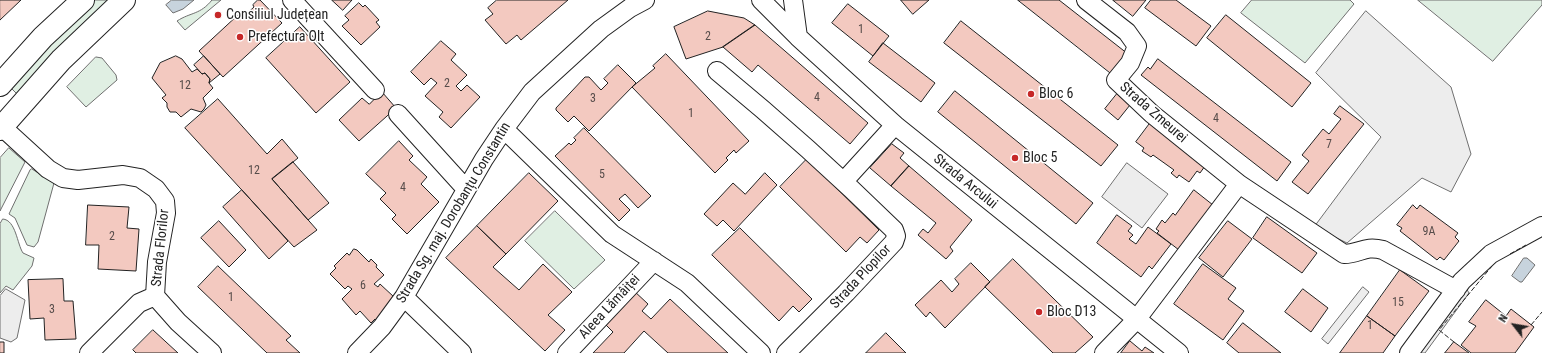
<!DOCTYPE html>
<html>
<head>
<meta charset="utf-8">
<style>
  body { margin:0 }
  #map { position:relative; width:1542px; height:353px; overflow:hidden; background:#fff; font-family:"Roboto Condensed",sans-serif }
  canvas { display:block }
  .north { position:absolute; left:1494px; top:305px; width:40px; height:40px; -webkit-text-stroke:3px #fff; paint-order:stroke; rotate:301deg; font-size:11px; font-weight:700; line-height:16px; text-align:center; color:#222 }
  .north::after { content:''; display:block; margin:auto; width:14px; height:18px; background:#222; clip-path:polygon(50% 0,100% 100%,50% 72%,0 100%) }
</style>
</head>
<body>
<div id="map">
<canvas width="1542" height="353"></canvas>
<div class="north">N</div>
</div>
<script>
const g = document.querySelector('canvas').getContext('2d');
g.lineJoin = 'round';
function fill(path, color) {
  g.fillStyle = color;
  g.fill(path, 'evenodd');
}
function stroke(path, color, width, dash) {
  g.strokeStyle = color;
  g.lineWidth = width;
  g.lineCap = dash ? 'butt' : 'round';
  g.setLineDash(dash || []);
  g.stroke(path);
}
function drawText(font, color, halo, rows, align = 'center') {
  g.font = font + ' "Roboto Condensed",sans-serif';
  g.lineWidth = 3;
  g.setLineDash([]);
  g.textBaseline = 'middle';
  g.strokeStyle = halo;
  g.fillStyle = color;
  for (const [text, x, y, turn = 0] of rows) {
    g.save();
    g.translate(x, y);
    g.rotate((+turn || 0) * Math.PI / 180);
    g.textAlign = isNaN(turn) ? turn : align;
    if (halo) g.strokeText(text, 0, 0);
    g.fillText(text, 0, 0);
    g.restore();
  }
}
const green = new Path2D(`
  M90,0H110L18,95L7,84Z
  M212,0H221L185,30L177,21C191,12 200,15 212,0Z
  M1252,0H1350L1354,4L1305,63L1241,13Z
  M1418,0H1542V5L1493,61Z
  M96,57L102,58L116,75L117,80L86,107L67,87Z
  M9,148L25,162L0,211V158Z
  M32,169L54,183L38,242L34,247L27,245L15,218L9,214L30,170Z
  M555,211L605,260L574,289L525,241Z
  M3,219C16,220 17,244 23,253L34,258L32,266L13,290L6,286L0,293V224Z`);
fill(green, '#e0efe3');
stroke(green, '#6f6f6f', 1);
const parking = new Path2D(`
  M1366,11L1451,87L1471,154L1451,192L1422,178L1347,243L1314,227L1381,137L1316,73Z
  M1127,163L1168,194L1142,228L1102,197Z
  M1462,281L1469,293L1425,353H1409Z
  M1363,287L1369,292L1328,344L1322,339Z
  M6,289L25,300L17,338L11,342L0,338V296Z`);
fill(parking, '#ededed');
stroke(parking, '#6f6f6f', 1);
const water = new Path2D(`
  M172,0H194L183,9L173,13L166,5Z
  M1524,258H1527L1535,265L1522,282H1520L1512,276Z`);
fill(water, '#c7d3dd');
stroke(water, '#6f6f6f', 1);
const building = new Path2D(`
  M0,0H21L0,20Z
  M258,0H260L282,23L223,77L199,51L239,14L242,18L254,7L253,5Z
  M332,0H352L343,10Z
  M497,0H568L521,40L517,35L506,44L485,20L493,14L488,8Z
  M901,0H929L913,14Z
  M1018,0H1059L1128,54L1112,74Z
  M1113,0H1146L1133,16Z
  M1151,0H1176L1211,26L1196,46L1145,8Z
  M359,3L363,7L365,5L379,20L376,22L380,27L361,45L342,26L349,20L345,16Z
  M848,4L889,36L873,56L832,23Z
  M708,11L744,18L755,25L723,47L686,59L674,27Z
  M1226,15L1311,83L1292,107L1207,38Z
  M961,21L1118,145L1101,166L944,43Z
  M755,25L868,123L850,144L758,65L752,72L723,47Z
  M300,27L350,82L316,113L266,58Z
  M441,41L456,54L451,60L467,75L456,86L461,91L467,85L480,97L451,128L439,117L443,112L425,96L437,83L431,78L424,85L411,72Z
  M883,43L935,83L921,102L869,62Z
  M666,54L749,141L736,153L734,150L726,158L728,160L715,173L632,87L655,68L653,66Z
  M176,56L182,59L192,72L197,69L202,74L205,73L210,79L209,83L213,88L203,98L206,105L204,109L201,112L191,109L181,117L176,112H170L167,107V103L162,98L166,95L152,78L160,63Z
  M204,56L220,74L209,83L210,79L205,73L202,74L194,65Z
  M1158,59L1291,162L1277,181L1141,75L1148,67L1150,69Z
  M618,65L636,83L589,131L574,116L568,122L556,110V108L585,77H589L601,90L608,83L604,79Z
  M955,91L1093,203L1076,224L938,112Z
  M382,92L396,108L359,141L339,120L362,98L369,104Z
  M1117,94L1130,105L1118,120L1105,109Z
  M218,99L267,154L282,139L298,158L272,179L317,230L294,247L185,128Z
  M1340,106L1364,124L1308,194L1292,182L1309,161L1302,155L1323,129L1329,134L1341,119L1334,114Z
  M1151,122L1205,166L1200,173L1197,171L1189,182L1179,175L1177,178L1171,173L1174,170L1153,155L1151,157L1142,151L1144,148L1136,142Z
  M584,128L651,196L638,208L625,194L619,199L630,210L619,221L555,156L569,143L571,145L576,140L574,138Z
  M399,141L413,156L409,160L427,177L421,184L439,202L407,234L392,219L396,215L380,199L386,193L366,174Z
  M892,144L904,153L900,158L909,166L891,186L870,168Z
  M807,159L879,230L867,243L860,237L846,252L780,187Z
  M293,162L329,203L308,220L272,179Z
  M909,166L972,220L950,247L953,251L946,259L918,235L923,229L928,233L936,223L891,186Z
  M529,173L558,201L506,254L477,226Z
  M765,173L777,185L734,231L723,220L717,226L704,214L733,183L745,194Z
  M242,190L288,241L269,259L223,207Z
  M1194,190L1213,205L1179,250L1157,233L1159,231L1156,229L1162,220L1165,223L1173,213L1175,215Z
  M88,205L129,207L127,228L139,229L136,271L98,269L99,245H86Z
  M1413,205L1417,209L1420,205L1458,233L1455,237L1459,241L1444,260L1440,257L1437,260L1400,231L1402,228L1397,225Z
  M1117,215L1132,226L1128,231L1133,235L1129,239L1136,244L1148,227L1171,244L1152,269L1149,266L1141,277L1097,243Z
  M1267,217L1317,253L1302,273L1253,238Z
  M219,221L246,250L229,267L201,238Z
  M1228,221L1252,239L1223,277L1199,258Z
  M477,226L506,254L493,267L519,290L543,264L572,292L548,315L565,330L545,351L446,258Z
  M740,228L812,299L799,312L793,306L779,321L712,255Z
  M354,249L357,250L369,262L371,259L377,265L376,267L384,275L374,284L378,287L380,284L394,297L388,303L390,306L378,322L375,319L371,323L360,311L356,315L342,299L352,289L348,286L345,289L330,274L336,268L334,266L347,253L349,255Z
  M1013,259L1093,337L1075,353H1053L985,287Z
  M971,263L990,282L945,328L930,312L926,317L915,305L941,280L952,292L959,284L955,279Z
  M1203,264L1236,288L1228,299L1244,311L1223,340L1174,304Z
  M218,266L291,336L286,340L300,353H267L198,287Z
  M1400,270L1429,291L1395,336L1367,316Z
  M63,279L64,301H73L76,339L45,340L44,318L30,319L28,280Z
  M1303,289L1328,308L1311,332L1285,312Z
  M633,290L648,304L642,311L651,319L670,299L728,353H668L644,331L624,353H593L613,332L602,321Z
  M1486,300L1506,316L1511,309L1534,327L1515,353H1471L1461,345L1476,326L1469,322Z
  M1367,316L1395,336L1383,353H1340Z
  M1243,323L1281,353H1239L1227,343Z
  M153,330L178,353H136L133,350Z
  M886,333L906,353H866Z
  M1130,341L1142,351L1145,347L1154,353H1121Z
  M0,342H4V353H0Z
  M1454,342L1469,353H1445Z`);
fill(building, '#f3c9c0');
stroke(building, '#222', 1);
const minor = new Path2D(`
  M292,0L375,90
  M761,0L798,37L895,125L1179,353
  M793,0L798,37
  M1086,0L1127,32L1137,46L1130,63L1116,80L1152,114L1239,184L1344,254C1360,254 1364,245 1383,250L1456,290
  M717,71C779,122 837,174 894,230L896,236L894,242L846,293L786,353
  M398,114L466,189
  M2,127L48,169L63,178L78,180L123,175L140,178L156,189L165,201L166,213L157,262L155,296
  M504,129L612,234L687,283L761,353
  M844,181L895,125
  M155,296L178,322L212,353
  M404,297L462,353
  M89,353L139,303L155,296
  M357,353L382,327L404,297L484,159L504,129L532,92L601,29L630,8L645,0
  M567,353L654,261
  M1104,353L1136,320L1239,184
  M1409,353L1462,281L1491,254L1542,226`);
const major = new Path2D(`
  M0,85L43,37L83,0
  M0,129L61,60L124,0`);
stroke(minor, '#222', 20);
stroke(major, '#222', 24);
stroke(minor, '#fff', 18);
stroke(major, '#fff', 22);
stroke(new Path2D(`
  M1510,254L1526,245
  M1531,325L1542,312
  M1454,342L1439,330L1492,266`), '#222', 1, [5, 2]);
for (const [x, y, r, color] of [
  [218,15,4,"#c62828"],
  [240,37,4,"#c62828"],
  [1031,94,4,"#c62828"],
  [1015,158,4,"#c62828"],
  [1039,312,4,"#c62828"]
]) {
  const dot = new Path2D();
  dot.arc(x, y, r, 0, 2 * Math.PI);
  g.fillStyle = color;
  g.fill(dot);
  stroke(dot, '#fff', 1.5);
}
drawText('12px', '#564c4a', null, [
  ["1",861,30],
  ["2",708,37],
  ["2",447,84],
  ["12",185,86],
  ["4",817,98],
  ["3",593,99],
  ["1",691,114],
  ["4",1216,119],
  ["7",1329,145],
  ["12",254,171],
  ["5",602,175],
  ["4",403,188],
  ["9A",1429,232],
  ["2",112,237],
  ["6",363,286],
  ["1",231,298],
  ["15",1398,303],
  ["3",52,310],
  ["1",1370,326]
]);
drawText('14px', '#222', '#fff', [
  ["Consiliul Județean",226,15],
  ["Prefectura Olt",248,37],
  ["Bloc 6",1039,94],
  ["Bloc 5",1023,158],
  ["Bloc D13",1047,312]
], 'left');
drawText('14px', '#222', '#fff', [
  ["Strada Zmeurei",1153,113,41],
  ["Strada Arcului",965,182,39],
  ["Strada Sg. maj. Dorobanțu Constantin",454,213,-59],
  ["Strada Florilor",161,248,-84],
  ["Strada Plopilor",861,277,-47],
  ["Aleea Lămâiței",610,307,-47]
]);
</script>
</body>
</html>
